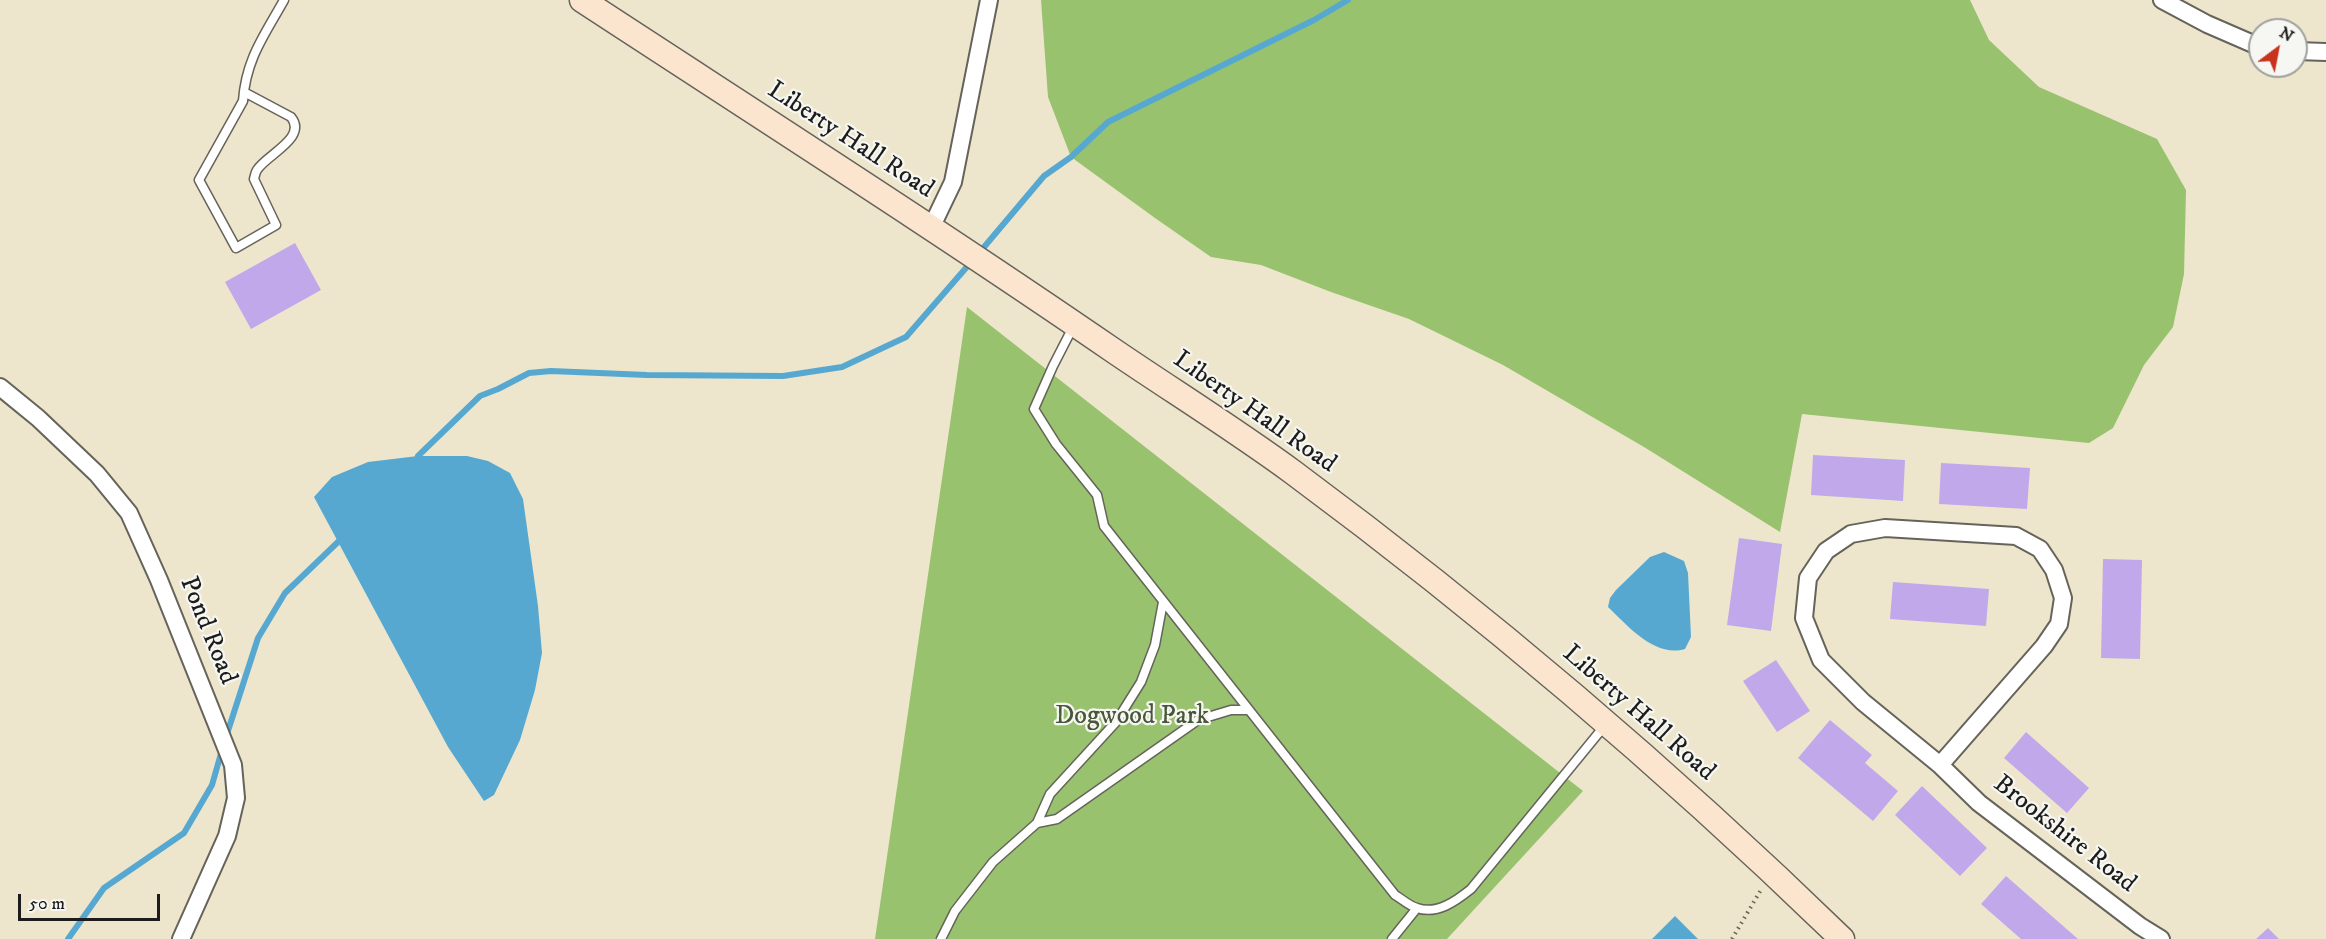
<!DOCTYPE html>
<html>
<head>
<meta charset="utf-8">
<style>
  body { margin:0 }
  #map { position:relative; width:2326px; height:939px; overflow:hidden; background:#ede6cc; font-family:"IM FELL DW Pica",serif }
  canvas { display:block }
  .north { position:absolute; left:2248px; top:18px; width:60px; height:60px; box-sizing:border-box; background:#f6f6f2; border:2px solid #9f9f9c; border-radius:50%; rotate:32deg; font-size:16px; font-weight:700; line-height:24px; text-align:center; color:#1c1c1c }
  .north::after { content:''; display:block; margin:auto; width:21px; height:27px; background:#c8321e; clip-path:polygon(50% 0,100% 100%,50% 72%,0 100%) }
  .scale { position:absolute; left:18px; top:894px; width:142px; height:27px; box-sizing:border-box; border:3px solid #1c1c1c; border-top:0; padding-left:8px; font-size:18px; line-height:21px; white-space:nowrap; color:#1c1c1c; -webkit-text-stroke:4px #f6f6f2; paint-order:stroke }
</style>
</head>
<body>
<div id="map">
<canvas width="2326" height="939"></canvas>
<div class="north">N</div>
<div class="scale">50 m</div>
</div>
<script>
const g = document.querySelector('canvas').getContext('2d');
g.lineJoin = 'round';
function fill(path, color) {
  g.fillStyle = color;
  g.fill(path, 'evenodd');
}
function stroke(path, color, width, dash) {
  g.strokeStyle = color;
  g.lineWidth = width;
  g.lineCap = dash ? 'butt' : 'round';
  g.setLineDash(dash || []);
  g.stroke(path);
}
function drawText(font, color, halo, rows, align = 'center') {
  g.font = font + ' "IM FELL DW Pica",serif';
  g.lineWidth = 4.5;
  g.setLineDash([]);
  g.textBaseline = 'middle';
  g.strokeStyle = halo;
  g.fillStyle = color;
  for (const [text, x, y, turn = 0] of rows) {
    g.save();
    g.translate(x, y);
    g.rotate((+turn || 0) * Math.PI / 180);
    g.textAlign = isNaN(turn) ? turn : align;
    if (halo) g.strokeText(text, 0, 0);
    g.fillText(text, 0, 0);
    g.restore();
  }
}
fill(new Path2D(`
  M1041,0H1970L1989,40L2039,87L2157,139L2186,190L2184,274L2173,327L2144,365L2113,428L2089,443L1802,414L1780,532L1644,447L1503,365L1409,319L1331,292L1261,265L1211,257L1155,218L1071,157L1048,97Z
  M967,307L1583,791L1447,939H875Z`), '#99c26f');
fill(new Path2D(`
  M418,456H467L488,461L510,473L523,499L538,606L542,653L535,690L520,740L494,795L484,801L448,747L314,497L332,477L368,462Z
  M1664,552L1684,561L1688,573L1691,637L1685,649C1655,658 1628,626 1608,607L1610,598L1616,590L1650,557Z
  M1675,916L1698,939H1652Z`), '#57a8d1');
stroke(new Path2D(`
  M979,253L1044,176L1071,157L1108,122L1314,20L1348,0
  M418,456L480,396L498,389L529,373L551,371L647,375L783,376L842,367L906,337L972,261
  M226,737L258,638L285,593L339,541
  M68,939L104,888L184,833L212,785L222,750`), '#57a8d1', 6);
fill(new Path2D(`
  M295,243L321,290L251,329L225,282Z
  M1813,455L1905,460L1903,501L1811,495Z
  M1941,463L2030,468L2027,509L1939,504Z
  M1739,538L1782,544L1771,631L1727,625Z
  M2103,559L2142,560L2140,659L2101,658Z
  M1893,582L1989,589L1986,626L1890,619Z
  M1776,660L1810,711L1777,732L1743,681Z
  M1830,720L1872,755L1865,763L1898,791L1873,821L1798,758Z
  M2026,732L2089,788L2067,813L2004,758Z
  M1922,786L1987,848L1960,876L1895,815Z
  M2006,876L2078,939H2021L1981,904Z
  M2268,928L2279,939H2256Z`), '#c1a8ea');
const service = new Path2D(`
  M244,92L291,117C308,138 266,155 257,170C255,173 255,176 254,179L276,225L236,248L199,180L243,101C246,59 264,36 284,0
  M1073,327L1053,366L1034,409L1056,444L1097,495L1104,526L1395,895C1402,899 1409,906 1417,908C1437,915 1456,901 1471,889L1606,724
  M1037,823L1050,794L1116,722L1141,682L1155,645L1163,602
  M941,939L955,911L993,862L1037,823L1057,819L1198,720L1231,710H1249
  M1392,939L1417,908`);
const minor = new Path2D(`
  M2162,0L2207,24L2260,47
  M2296,51L2326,52
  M931,228L953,182L989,0
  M0,387L38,418L97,474L129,513L159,580L233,765L236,798L227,836L181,939
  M1940,765L2044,646L2059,624L2063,598L2054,570L2040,549L2016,536L1885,528L1851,534L1826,551L1808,578L1804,618L1821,660L1863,702L1940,765L1979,803L2140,926L2161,939`);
const secondary = new Path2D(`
  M582,0C761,117 941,232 1117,353C1176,393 1237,431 1294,473C1487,616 1670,772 1842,939`);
stroke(service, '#65635a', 11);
stroke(minor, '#65635a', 20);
stroke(secondary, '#65635a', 27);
stroke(new Path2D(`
  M1732,939L1762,888`), '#65635a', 4, [1.5, 4.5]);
stroke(service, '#fff', 8);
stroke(minor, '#fff', 16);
stroke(secondary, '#fbe5cf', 24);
drawText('26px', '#1c1c1c', '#f6f6f2', [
  ["Liberty Hall Road",850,141,33],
  ["Liberty Hall Road",1254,413,35],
  ["Pond Road",207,631,68],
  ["Liberty Hall Road",1638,714,41],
  ["Brookshire Road",2064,835,38]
]);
drawText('26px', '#485639', '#f6f6f2', [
  ["Dogwood Park",1132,718]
]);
</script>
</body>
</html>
